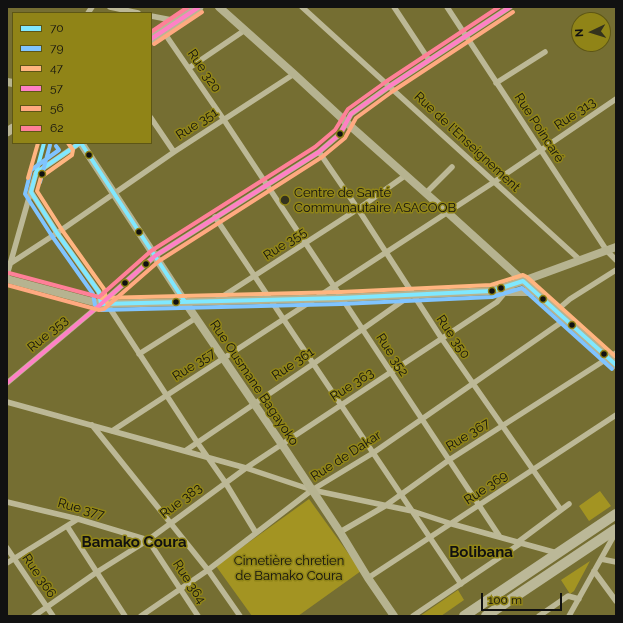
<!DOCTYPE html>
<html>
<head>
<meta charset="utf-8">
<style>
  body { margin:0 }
  #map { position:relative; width:623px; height:623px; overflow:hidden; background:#756e32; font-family:Raleway,sans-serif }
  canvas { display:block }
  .frame { position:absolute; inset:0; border:8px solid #111; pointer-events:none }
  .legend { position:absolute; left:12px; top:12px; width:140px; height:132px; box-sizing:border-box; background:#908417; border:1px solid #5d5615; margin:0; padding:5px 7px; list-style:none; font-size:12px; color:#111 }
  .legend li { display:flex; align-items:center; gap:8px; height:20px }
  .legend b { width:20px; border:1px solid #5d5615 }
  .north { position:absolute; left:571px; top:12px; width:40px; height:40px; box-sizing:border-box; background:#908417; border:1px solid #5d5615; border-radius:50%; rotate:266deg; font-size:11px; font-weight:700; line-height:16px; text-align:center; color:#111 }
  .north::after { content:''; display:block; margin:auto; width:14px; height:18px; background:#34321d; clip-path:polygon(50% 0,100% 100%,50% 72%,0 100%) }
  .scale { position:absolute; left:481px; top:593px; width:81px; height:18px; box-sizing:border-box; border:2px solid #111; border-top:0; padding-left:5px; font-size:12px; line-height:14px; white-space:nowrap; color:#111; -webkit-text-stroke:3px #908417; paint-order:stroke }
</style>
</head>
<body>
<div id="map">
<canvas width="623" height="623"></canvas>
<div class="frame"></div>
<ul class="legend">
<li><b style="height:5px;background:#80e8ff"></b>70</li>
<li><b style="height:5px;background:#80c4ff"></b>79</li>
<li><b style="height:5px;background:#ffb580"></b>47</li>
<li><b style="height:5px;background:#ff80c5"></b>57</li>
<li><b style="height:5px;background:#ffa980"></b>56</li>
<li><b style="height:5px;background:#ff8098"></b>62</li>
</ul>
<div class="north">N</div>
<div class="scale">100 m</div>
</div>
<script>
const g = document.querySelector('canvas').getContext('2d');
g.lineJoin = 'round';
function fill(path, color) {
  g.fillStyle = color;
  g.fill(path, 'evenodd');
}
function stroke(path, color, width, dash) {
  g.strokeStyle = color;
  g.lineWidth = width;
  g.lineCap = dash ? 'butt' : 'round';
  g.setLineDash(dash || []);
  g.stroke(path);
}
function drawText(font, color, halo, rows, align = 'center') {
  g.font = font + ' Raleway,sans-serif';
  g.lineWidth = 3;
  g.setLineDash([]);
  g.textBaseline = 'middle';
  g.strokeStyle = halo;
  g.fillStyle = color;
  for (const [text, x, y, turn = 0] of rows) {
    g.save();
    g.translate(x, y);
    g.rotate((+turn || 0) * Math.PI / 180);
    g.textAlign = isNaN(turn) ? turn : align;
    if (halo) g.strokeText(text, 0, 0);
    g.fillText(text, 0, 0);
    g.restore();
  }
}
fill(new Path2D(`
  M600,491L611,506L589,521L579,506Z
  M309,499L361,571L298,616H252L216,566Z
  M590,561L574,591L570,594L561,580Z
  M458,590L464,600L441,616H420Z`), '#a39422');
stroke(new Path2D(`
  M110,7L138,13
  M302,7L580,260
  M394,7L429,60
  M447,7L607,251L616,260
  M88,13L92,7
  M151,16L177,21
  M163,31L224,120L500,537
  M189,68L245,30
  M496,83L545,52
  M151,118L174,152
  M319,152L358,209L442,339L561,510
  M31,192L57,233L99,292L101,304
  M426,193L452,167
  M215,217L461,584
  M11,263L57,233L174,152L294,74
  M7,275L36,173L80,143
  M217,300L358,209L406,175
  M107,304L197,442L225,482L256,533
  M556,311L570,299L616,270
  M139,354L196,318
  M7,383L101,304L155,256L319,152L340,134L351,114L390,86L510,7
  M7,402L246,468L312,490L412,511L452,524L557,553
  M92,425L208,570L240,616
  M112,431L494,182L616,99
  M185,451L313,364L411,295
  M7,502L78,519L148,540L198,616
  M67,526L125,616
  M340,532L385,506L449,460L616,353
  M518,542L569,504
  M7,548L53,616
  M601,559L616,562
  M7,563L78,519
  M594,571L616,601
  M368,578L616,415
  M34,616L97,572L148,540L246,468L497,302L507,290
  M141,616L208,570L312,490L373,453L566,319
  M413,616L521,543
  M539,616L568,596L579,599
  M569,616L616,532`), '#bcb896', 5.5);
stroke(new Path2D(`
  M219,7L294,74L347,123L447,212L616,365
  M7,82L13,83
  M81,143L185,302L285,449L340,532L368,578L394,616
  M7,279L101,304L341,298L492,291L523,281L616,247
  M494,291L505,292H535`), '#b6b390', 8);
stroke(new Path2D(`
  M151,39L199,7
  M7,132L13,128`), '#bab595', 9);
stroke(new Path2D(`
  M464,616L616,514
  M486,616L616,529`), '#bbb898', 10);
stroke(new Path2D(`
  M44,143L31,192L57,233L99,292L101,304L341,298L492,291L523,281L616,365
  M81,143L185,302
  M36,173L80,143`), '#80e8ff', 4);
stroke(new Path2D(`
  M56,146L59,150L31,170L25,194L52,236L93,294L95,305
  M40,182L50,145
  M101,310L341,304L492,297L522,288L612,369`), '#80c4ff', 4);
stroke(new Path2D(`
  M68,143L73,150L72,155L41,177L37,191L62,230L104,289L107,303
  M28,178L38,143
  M101,298L341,292L491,285L523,275L527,277L616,357`), '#ffb580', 4);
stroke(new Path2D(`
  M151,39L199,7
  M7,383L101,304L155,256L319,152L340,134L351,114L390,86L510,7`), '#ff80c5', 4);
stroke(new Path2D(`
  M154,44L202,12
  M7,285L99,310L104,309L159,261L322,157L345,138L356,118L393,91L513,12`), '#ffa980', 4);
stroke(new Path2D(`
  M151,32L188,7
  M9,273L99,297L151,251L315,147L335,130L348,109L387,81L499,7`), '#ff8098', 4);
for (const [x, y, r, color] of [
  [340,134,3.5,"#111"],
  [89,155,3.5,"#111"],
  [42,174,3.5,"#111"],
  [285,200,5,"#34321d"],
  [139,232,3.5,"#111"],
  [146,264,3.5,"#111"],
  [125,283,3.5,"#111"],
  [501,288,3.5,"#111"],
  [492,291,3.5,"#111"],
  [543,299,3.5,"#111"],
  [176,302,3.5,"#111"],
  [572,325,3.5,"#111"],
  [604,354,3.5,"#111"]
]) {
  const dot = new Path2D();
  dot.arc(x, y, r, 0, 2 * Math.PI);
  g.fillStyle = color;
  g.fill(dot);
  stroke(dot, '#908417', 1.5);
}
drawText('13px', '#111', '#908417', [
  ["Rue 320",204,71,56],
  ["Rue 313",575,114,-34],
  ["Rue 351",197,124,-33],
  ["Rue Poincaré",539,128,57],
  ["Rue de l'Enseignement",467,142,43],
  ["Rue 355",285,244,-33],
  ["Rue 353",48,334,-40],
  ["Rue 350",453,337,56],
  ["Rue 352",392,355,57],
  ["Rue 361",293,364,-34],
  ["Rue 357",194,365,-33],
  ["Rue Ousmane Bagayoko",254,383,56],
  ["Rue 363",352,385,-33],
  ["Rue 367",468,435,-32],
  ["Rue de Dakar",346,456,-33],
  ["Rue 369",486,488,-34],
  ["Rue 383",181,501,-37],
  ["Rue 377",81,509,15],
  ["Rue 366",39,576,56],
  ["Rue 364",189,582,57]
]);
drawText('13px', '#111', '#908417', [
  ["Centre de Santé",294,193],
  ["Communautaire ASACOOB",294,208]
], 'left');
drawText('13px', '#111', '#908417', [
  ["Cimetière chretien",289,561],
  ["de Bamako Coura",289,576]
]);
drawText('bold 15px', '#111', '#908417', [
  ["Bamako Coura",134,542],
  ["Bolibana",481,552]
]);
</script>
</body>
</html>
